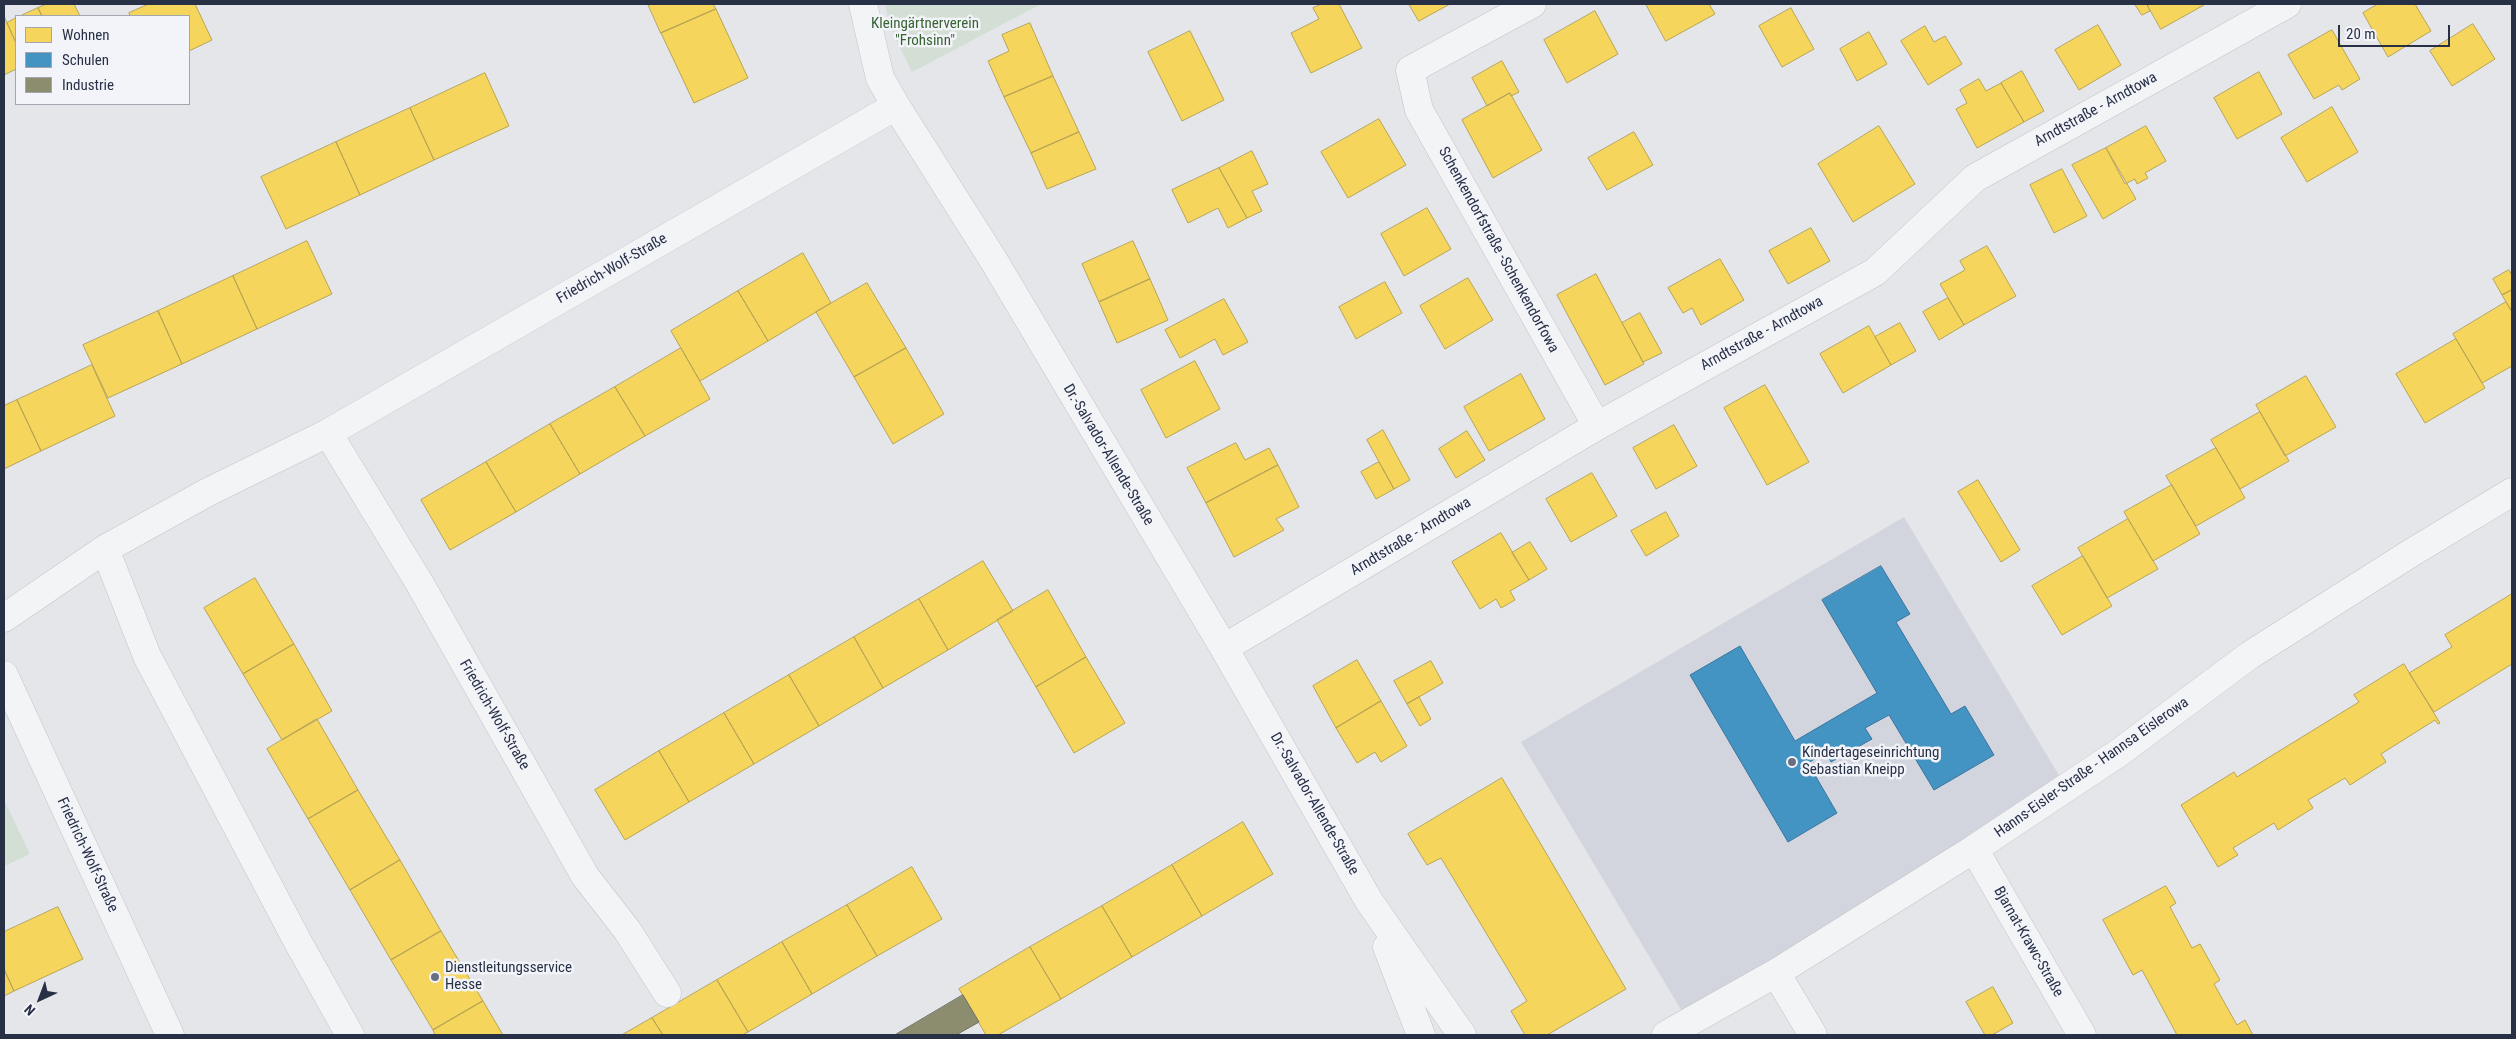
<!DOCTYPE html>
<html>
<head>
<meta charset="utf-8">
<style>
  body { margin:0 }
  #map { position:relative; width:2516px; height:1039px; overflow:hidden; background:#e4e6ea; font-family:"Roboto Condensed",sans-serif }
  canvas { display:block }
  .frame { position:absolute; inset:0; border:5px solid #283046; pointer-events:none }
  .legend { position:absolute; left:15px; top:15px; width:175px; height:90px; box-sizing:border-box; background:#f2f4f9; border:1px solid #a1a6b1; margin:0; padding:6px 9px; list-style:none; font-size:15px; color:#283046 }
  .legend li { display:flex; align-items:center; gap:10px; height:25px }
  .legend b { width:25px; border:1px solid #a1a6b1 }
  .north { position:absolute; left:15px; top:974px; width:50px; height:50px; -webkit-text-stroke:4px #f2f4f9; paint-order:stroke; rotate:223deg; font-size:14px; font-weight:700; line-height:20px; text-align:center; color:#283046 }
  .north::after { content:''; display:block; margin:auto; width:18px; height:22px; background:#283046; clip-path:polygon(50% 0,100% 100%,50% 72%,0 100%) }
  .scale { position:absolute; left:2338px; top:25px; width:112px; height:22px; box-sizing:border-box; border:2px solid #283046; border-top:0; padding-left:6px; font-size:15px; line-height:18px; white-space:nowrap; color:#283046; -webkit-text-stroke:4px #f2f4f9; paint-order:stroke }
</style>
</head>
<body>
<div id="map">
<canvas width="2516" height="1039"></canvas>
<div class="frame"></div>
<ul class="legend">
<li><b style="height:14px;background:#f6d55c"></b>Wohnen</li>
<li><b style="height:14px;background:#4393c3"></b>Schulen</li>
<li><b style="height:14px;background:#8c8c6e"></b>Industrie</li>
</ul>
<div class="north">N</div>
<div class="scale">20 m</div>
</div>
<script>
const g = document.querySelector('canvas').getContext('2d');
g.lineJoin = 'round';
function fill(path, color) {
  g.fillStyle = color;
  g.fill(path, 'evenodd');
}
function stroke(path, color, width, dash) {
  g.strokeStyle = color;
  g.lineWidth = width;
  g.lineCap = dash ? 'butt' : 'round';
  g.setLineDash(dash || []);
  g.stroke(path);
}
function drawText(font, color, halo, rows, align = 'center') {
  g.font = font + ' "Roboto Condensed",sans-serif';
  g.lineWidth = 5;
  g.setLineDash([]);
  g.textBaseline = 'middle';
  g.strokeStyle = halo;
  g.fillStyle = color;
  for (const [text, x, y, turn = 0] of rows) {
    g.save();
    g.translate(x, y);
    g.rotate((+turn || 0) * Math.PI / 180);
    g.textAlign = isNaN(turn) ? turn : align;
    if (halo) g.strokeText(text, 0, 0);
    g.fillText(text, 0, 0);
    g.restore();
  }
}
fill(new Path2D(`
  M1904,517L2063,782L1775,959L1683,1013L1521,742Z`), '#d2d5dd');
fill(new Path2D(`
  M885,4H1041L912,72L890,27Z
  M4,800L30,854L4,866Z`), '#d3ded4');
const homes = new Path2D(`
  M47,4H74L80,16H42L38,8Z
  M149,4H195L212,40L189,51V16H130L129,13Z
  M648,4H713L716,9L661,33Z
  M1322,4H1339L1362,48L1311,73L1291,33L1319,19L1313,8Z
  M1409,4H1450L1419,21Z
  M1646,4H1709L1715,14L1666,41Z
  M2135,4H2147L2150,11L2142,15Z
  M2147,4H2203L2204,5L2161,29Z
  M2378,4H2415L2431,31L2388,57L2363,13Z
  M38,8L42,16H20L22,15Z
  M1791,8L1814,49L1782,67L1759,26Z
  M716,9L748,78L694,103L661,33Z
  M1595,11L1618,54L1567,83L1544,40Z
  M4,16L16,43V69L4,75Z
  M16,18V43L7,23Z
  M1030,23L1053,76L1004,97L988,61L1009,51L1002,35Z
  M2473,24L2495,59L2452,86L2430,51Z
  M2098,25L2121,65L2079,90L2055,50Z
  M1925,26L1934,42L1945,36L1962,64L1928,85L1901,41Z
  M2332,30L2360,79L2342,90L2339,85L2314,99L2288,55Z
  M1190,31L1224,100L1182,121L1148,52Z
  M1869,32L1887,64L1857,81L1840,49Z
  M1502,61L1519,92L1511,96L1510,93L1487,106L1472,78Z
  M2022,71L2044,111L2024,122L2001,83Z
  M2259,72L2282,114L2237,139L2214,98Z
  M485,73L509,126L434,160L410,108Z
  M1053,76L1079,132L1031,153L1004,97Z
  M1979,79L1986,91L2001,83L2024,122L1977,148L1956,109L1967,103L1960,90Z
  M1510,93L1542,150L1493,178L1462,120Z
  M2332,107L2358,152L2307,182L2281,138Z
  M410,108L434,160L360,195L336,142Z
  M1379,119L1406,165L1348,198L1321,152Z
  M1879,126L1915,184L1853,222L1818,164Z
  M2146,126L2166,161L2145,173L2148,178L2137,184L2135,179L2125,184L2106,148Z
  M1079,132L1096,169L1047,189L1031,153Z
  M1634,132L1653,165L1607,190L1588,158Z
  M336,142L360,195L286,229L261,177Z
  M2106,148L2136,199L2103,219L2072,165Z
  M1252,151L1268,184L1252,191L1262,211L1247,218L1219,168Z
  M1219,168L1247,218L1228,228L1218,208L1188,223L1172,190Z
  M2062,169L2087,216L2054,233L2030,185Z
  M1427,208L1451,249L1404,276L1381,234Z
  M1811,228L1830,261L1788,284L1769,251Z
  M307,241L332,294L257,329L233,276Z
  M1133,241L1150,279L1099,302L1082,264Z
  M1987,246L2016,296L1964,325L1940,284L1965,270L1960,261Z
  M803,253L831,303L768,341L738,291Z
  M1720,259L1744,300L1701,325L1692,308L1683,313L1668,288Z
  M2509,270L2512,275V290L2502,295L2493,279Z
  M1596,274L1644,364L1605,385L1557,295Z
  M233,276L257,329L182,364L158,311Z
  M1468,278L1493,320L1445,349L1420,306Z
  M1150,279L1168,320L1117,343L1099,302Z
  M1385,282L1402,313L1356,339L1339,307Z
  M867,283L906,348L854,377L816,312Z
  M2512,290V312L2502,295Z
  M738,291L768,341L700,381L671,331Z
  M1948,298L1964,325L1939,340L1923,312Z
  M1224,299L1248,342L1223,355L1215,339L1180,358L1165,330Z
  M2506,302L2512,312V366L2482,383L2453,334Z
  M158,311L182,364L108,398L83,345Z
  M1640,313L1662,353L1643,362L1622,323Z
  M1900,323L1916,351L1891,365L1875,337Z
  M1869,326L1891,365L1843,393L1820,354Z
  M2456,339L2485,388L2425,423L2396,374Z
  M681,348L710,399L645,436L615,387Z
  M906,348L944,414L893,444L854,377Z
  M1195,361L1220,409L1166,438L1141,390Z
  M92,365L115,416L41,451L17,400Z
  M1521,374L1545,419L1489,451L1464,407Z
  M2306,376L2336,427L2285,456L2256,405Z
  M1765,385L1809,462L1767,485L1724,408Z
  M615,387L645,436L580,474L550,424Z
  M17,400L41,451L4,469V406Z
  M2260,412L2289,461L2240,489L2211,440Z
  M550,424L580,474L516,512L486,462Z
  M1674,425L1697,466L1656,489L1633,448Z
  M1383,430L1410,480L1394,489L1367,440Z
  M1467,431L1485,460L1456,478L1439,449Z
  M1236,443L1245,460L1269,448L1278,465L1206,503L1187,468Z
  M2216,448L2245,498L2196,526L2166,476Z
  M486,462L516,512L450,550L421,500Z
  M1379,462L1394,489L1376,499L1361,472Z
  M1278,465L1299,507L1276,519L1284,530L1234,557L1206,503Z
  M1592,473L1617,516L1571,542L1546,499Z
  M1978,480L2020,550L2001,562L1958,492Z
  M2172,485L2200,534L2153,561L2124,512Z
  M1666,512L1679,536L1646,556L1631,531Z
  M2128,519L2158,569L2107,598L2078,548Z
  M1501,533L1529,580L1510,591L1515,600L1501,608L1496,599L1480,609L1452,562Z
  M1530,542L1547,569L1529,580L1512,553Z
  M2083,556L2112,606L2062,635L2032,586Z
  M983,561L1013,611L948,650L919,599Z
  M255,578L294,644L243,674L204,608Z
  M1048,590L1086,657L1036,687L997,620Z
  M2512,594V664L2434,712L2409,673L2452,647L2445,635Z
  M919,599L948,650L883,688L854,637Z
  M854,637L883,688L819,726L789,675Z
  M294,644L332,711L282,740L243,674Z
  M1086,657L1125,723L1074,753L1036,687Z
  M1357,660L1381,701L1336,728L1313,686Z
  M1431,661L1443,683L1407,704L1394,681Z
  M2404,664L2440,723L2438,724L2435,720L2381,754L2386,762L2350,785L2345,778L2308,800L2313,808L2278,830L2274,823L2233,848L2238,855L2218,867L2181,805L2234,772L2237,777L2359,702L2354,695Z
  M789,675L819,726L754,764L724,713Z
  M1419,697L1431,719L1420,726L1407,704Z
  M1381,701L1407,746L1381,762L1375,752L1357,763L1336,728Z
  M724,713L754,764L689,802L659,751Z
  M317,719L358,790L308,819L267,749Z
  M659,751L689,802L625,840L595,790Z
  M1502,778L1626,989L1547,1035H1525L1511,1011L1527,1001L1441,858L1427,865L1408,834Z
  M358,790L400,860L350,890L308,819Z
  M1243,822L1273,874L1202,916L1172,865Z
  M400,860L441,931L391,960L350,890Z
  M1172,865L1202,916L1132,957L1102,906Z
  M912,867L942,919L877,956L847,905Z
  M2166,886L2176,903L2170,907L2192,948L2200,944L2220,980L2214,984L2237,1025L2245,1020L2253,1035H2177L2142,970L2133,975L2103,920Z
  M847,905L877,956L812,994L782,942Z
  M1102,906L1132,957L1061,999L1030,947Z
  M58,907L83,959L14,991L4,969V932Z
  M441,931L483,1001L433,1030L391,960Z
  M782,942L812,994L748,1032L717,980Z
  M1030,947L1061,999L998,1035H986L959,989Z
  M4,969L14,991L4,996Z
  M717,980L748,1032L742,1035H663L652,1018Z
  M1993,987L2013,1023L1992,1035H1985L1966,1002Z
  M483,1001L503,1035H435L433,1030Z
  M652,1018L663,1035H622Z`);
fill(homes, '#f6d55c');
stroke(homes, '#b8a455', 1);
const schools = new Path2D(`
  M1881,566L1910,614L1896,622L1951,714L1965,706L1994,755L1934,790L1889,715L1865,728L1872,739L1831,762L1826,752L1808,763L1837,813L1788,842L1690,675L1740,646L1795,741L1877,693L1822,600Z`);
fill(schools, '#4393c3');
stroke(schools, '#3b759e', 1);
const industry = new Path2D(`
  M963,995L979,1022L956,1035H895Z`);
fill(industry, '#8c8c6e');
stroke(industry, '#6e7062', 1);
const minor = new Path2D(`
  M863,4L880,78L896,106L994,261L1224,648L1369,901L1462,1035
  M1532,4L1410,70L1419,110L1597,426
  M328,433L420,584L585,876L627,930L667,993
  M4,618L105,549
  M1224,648L1597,426L1875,272L1975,178L2287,4
  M4,675L170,1035
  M1974,849L2082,1035
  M1387,947L1421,1035
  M1776,973L1813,1035
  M350,1035L299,944L147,656L105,549L208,492L328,433L896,106
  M1666,1035L1776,973L1974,849L2120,752L2250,655L2411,553L2512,492`);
stroke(minor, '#c2c4c8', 29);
stroke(minor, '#f3f4f6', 28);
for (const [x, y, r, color] of [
  [1792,762,5,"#6a707f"],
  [435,977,5,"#6a707f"]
]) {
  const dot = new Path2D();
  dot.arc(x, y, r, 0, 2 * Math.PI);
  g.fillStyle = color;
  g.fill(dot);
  stroke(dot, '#f2f4f9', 2);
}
drawText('15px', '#386333', '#f2f4f9', [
  ["Kleingärtnerverein",925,24],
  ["\"Frohsinn\"",925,41]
]);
drawText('15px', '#283046', '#f2f4f9', [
  ["Arndtstraße - Arndtowa",2096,110,-29],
  ["Schenkendorfstraße -Schenkendorfowa",1498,250,61],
  ["Friedrich-Wolf-Straße",612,269,-30],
  ["Arndtstraße - Arndtowa",1762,334,-29],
  ["Dr.-Salvador-Allende-Straße",1108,455,59],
  ["Arndtstraße - Arndtowa",1411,537,-31],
  ["Friedrich-Wolf-Straße",494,715,60],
  ["Hanns-Eisler-Straße - Hannsa Eislerowa",2092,768,-35],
  ["Dr.-Salvador-Allende-Straße",1314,804,60],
  ["Friedrich-Wolf-Straße",87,855,65],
  ["Bjarnat-Krawc-Straße",2028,942,60]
]);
drawText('15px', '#283046', '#f2f4f9', [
  ["Kindertageseinrichtung",1802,753],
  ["Sebastian Kneipp",1802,770],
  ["Dienstleitungsservice",445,968],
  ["Hesse",445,985]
], 'left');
</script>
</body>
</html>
